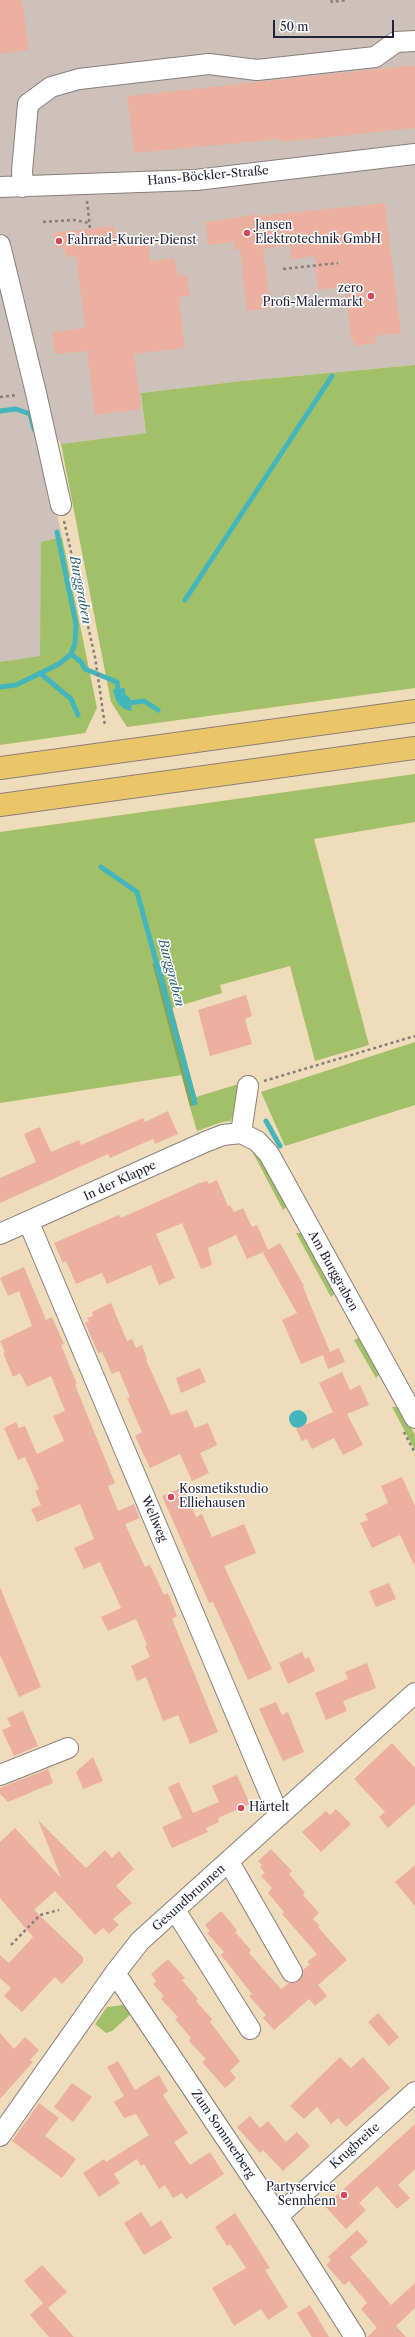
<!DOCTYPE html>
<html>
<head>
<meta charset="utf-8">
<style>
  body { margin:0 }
  #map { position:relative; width:415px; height:2337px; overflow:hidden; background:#efdcbb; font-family:"Libre Caslon Text",serif }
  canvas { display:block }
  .scale { position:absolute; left:273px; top:20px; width:121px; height:18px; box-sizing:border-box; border:2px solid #22223b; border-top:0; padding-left:5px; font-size:12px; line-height:14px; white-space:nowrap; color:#22223b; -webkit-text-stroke:3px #fff; paint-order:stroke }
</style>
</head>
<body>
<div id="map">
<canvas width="415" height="2337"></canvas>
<div class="scale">50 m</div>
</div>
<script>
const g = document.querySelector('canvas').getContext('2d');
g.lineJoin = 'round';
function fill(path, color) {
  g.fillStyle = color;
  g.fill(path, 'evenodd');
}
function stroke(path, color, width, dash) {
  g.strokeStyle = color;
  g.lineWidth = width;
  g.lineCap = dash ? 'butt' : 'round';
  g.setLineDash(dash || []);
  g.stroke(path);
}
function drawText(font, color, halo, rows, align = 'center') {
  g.font = font + ' "Libre Caslon Text",serif';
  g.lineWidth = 3;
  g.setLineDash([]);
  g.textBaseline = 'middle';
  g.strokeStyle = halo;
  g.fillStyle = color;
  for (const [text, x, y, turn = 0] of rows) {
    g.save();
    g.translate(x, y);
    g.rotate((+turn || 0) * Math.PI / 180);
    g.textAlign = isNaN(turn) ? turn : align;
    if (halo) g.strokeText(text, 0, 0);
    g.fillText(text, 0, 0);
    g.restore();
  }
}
fill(new Path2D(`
  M0,0H415V365L242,381L141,393L146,433L61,444L34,408L62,537L41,542V657L0,662Z`), '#cec1ba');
fill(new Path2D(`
  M415,365V688L127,727L111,702L61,444L146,433L141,393L242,381Z
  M62,537L97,708L85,733L0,745V662L40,656L41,542Z
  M415,774V822L314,839L369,1045L315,1061L290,966L220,985L222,993L172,1008L160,963L152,964L182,1075L0,1103V832Z
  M415,1042V1105L285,1146L261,1092Z
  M242,1083L231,1121L222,1122L197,1131L190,1107L198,1104L196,1097Z
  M251,1149L260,1156L288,1205L283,1210Z
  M296,1233H304L336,1292L331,1297Z
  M359,1338L362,1339L381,1372L376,1378L354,1340Z
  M392,1407H399L415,1435V1450Z
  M123,2005L131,2014L112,2031L106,2033L95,2024L107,2007Z`), '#a1c068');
fill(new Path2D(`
  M160,962L198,1104L190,1107L152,964Z`), '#80a65c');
fill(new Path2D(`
  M125,688V694L130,698L132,711C119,709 115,701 113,689Z
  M289 1419a9 9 0 1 1 18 0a9 9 0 1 1-18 0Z`), '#45b5bc');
stroke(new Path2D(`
  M0,411L16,409L30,414L34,429
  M185,600L332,376
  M71,654L81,662L85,669L117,682L119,695
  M40,673L71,699L78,715
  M0,687L16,685L59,664L71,654L75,644L76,624L57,532
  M125,700L128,703L144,701L158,710
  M101,867L137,892L195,1103
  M266,1121L280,1146`), '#45b5bc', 5);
fill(new Path2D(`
  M0,0H22L29,50L0,54Z
  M415,65V128L282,142V139L134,153L127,96Z
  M385,203L401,333L375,336L376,343L354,346L353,339H351L345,287L318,290L315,256L291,259L290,245L263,249L271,308L247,311L240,249L235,250L234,242L208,245L206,222L259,214V216Z
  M114,226L116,242L147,238L150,261L174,258L178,276L187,275L190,296L179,297L185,348L134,354L141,409L95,415L87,351L55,354L52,332L85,328L76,256L66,257L64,247L55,248L53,233Z
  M246,995L252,1016L245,1019L252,1044L210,1056L198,1010Z
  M168,1111L178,1134L155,1144L153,1139L110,1158L108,1154L0,1203V1178L36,1162L24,1134L40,1127L51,1152L79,1140L81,1145L143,1118L145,1122Z
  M217,1180L228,1206L230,1205L234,1212L243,1208L252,1227L257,1225L268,1250L247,1259L236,1235L208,1248L212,1265L201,1269L182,1223L156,1234L175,1278L159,1285L151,1265L107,1284L102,1273L76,1284L66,1261L63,1263L54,1243L119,1215L121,1218L197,1184L207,1181L209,1184Z
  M280,1243L304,1286L303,1287L330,1352L301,1364L282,1320L297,1313L263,1253Z
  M24,1267L46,1320L52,1317L64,1344L61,1345L77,1384L75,1385L115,1483L108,1486L118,1511L134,1504L140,1518L125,1524L145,1567L150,1565L164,1595L168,1593L177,1616L172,1619L218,1732L190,1744L178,1715L163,1721L146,1677L137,1681L131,1666L150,1657L145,1646L147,1645L136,1619L108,1631L101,1617L121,1608L100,1562L84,1569L74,1548L94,1539L80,1504L37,1522L31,1509L41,1505L35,1491L39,1489L25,1457L18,1460L4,1428L16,1422L19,1428L25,1426L37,1454L64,1441L53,1416L65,1411L51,1376L27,1387L20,1373L13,1377L3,1353L5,1352L0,1341L32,1326L19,1291L8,1296L0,1278Z
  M111,1303L127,1341L132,1339L136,1348L142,1345L147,1359L146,1360L171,1415L187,1410L195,1428L208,1423L217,1445L200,1453L209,1473L192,1481L180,1454L150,1468L135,1436L142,1432L127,1398L130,1397L119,1371L112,1374L102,1352L98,1353L85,1323L89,1321L87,1318L93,1316L92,1312Z
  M339,1348L345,1362L328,1369L323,1355Z
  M200,1368L206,1382L181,1393L176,1378Z
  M342,1372L350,1390L360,1385L369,1405L347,1414L363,1445L343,1455L334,1438L312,1449L307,1439L302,1441L296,1429L333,1412L319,1383Z
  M402,1477L415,1506V1567L400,1535L372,1548L360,1523L368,1520L365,1514L388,1503L381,1486Z
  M183,1487L196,1517L202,1514L212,1537L244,1524L256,1553L224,1566L272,1669L248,1680L213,1602L209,1603L162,1496Z
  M389,1583L396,1599L376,1607L369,1591Z
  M0,1587L41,1687L19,1697L0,1655Z
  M302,1652L305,1659L309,1657L315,1671L288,1684L279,1663Z
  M367,1663L376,1688L343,1701L347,1711L326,1720L315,1693L348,1679L345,1672Z
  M276,1702L282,1715L288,1712L304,1752L283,1761L259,1709Z
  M23,1711L38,1746L14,1756L2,1730L11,1726L7,1718Z
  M392,1743L415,1768V1804L388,1828L379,1817L385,1812L354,1779Z
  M93,1757L103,1781L83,1789L76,1772Z
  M48,1769L53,1783L8,1802L0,1794V1788Z
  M237,1775L250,1804L218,1818L219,1822L206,1828L208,1832L172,1848L162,1827L182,1818L168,1787L179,1782L193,1813L219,1802L212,1786Z
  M336,1809L351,1824L321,1852L302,1832L326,1811L330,1815Z
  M38,1820L86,1868L105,1850L112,1858L119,1851L134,1869L116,1886L132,1903L113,1919L119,1925L109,1934L103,1928L95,1935L55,1891L34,1910L83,1957V1962L62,1984L55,1977L22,2012L4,1996L11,1988L0,1978V1955L9,1963L33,1937L0,1898V1842L15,1828L61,1878Z
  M271,1849L292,1871L289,1874L305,1893L303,1895L319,1913L313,1919L320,1926L318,1927L347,1960L318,1985L327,1996L315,2006L309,1999L274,2030L263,2018L266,2015L249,1996L252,1994L221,1955L224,1952L207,1933L210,1931L205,1925L221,1911L237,1930L235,1932L251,1950L249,1953L281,1989L289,1983L297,1982L302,1978L303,1970L310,1964L307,1962L317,1954L282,1914L284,1912L268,1893L272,1888L261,1876L265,1873L260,1867L262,1865L258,1861Z
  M415,1865V1906L395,1882Z
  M168,1959L185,1978L182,1980L198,1999L196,2001L212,2019L210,2022L240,2061L230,2071L236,2078L225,2088L202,2062L206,2059L189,2041L191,2038L175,2019L178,2017L161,1999L164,1996L153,1984L156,1981L151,1974Z
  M378,2013L399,2037L389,2046L368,2022Z
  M0,2033L14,2049L25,2037L39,2050L30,2060L33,2062L0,2099Z
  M340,2057L351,2068L363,2057L390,2088L346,2127L338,2118L331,2124L317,2107L304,2119L290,2106Z
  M118,2061L135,2090L159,2075L168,2091L163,2095L188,2133L174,2142L190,2165L210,2152L224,2174L186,2199L182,2193L173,2198L165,2185L159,2189L144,2164L141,2166L137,2159L114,2174L120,2183L99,2197L83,2173L104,2159L106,2162L149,2135L136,2114L124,2118L114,2102L124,2096L107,2067Z
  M72,2083L92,2097L73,2122L54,2107Z
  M39,2103L59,2118L45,2136L76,2159L62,2178L12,2141Z
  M250,2116L260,2128L268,2121L286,2142L297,2132L310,2146L283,2171L263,2150L260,2153L237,2127Z
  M415,2124V2169L398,2185L410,2198L397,2209L377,2186L359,2203L366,2210L346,2229L325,2206Z
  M141,2212L151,2227L161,2220L172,2238L144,2255L124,2223Z
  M235,2213L270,2268L265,2270L288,2307L268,2320L261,2309L234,2326L212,2288L246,2268L230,2244L227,2246L215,2227Z
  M357,2230L368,2242L350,2257L391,2305L415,2283V2308L396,2326L406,2337H367L377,2328L361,2309L367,2303L349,2281L344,2285L326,2265L331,2260L328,2257Z
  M42,2265L67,2292L48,2308L74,2337H49L30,2315L43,2303L24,2281Z
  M310,2305L329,2337H312L297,2313Z`), '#ecb0a1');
const minor = new Path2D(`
  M0,187L196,180L415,154
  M23,187L22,171L28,104L51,87L79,79L209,64L257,70L375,57L396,42L415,41
  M0,245L36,393L61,505
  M241,1133L257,1141L269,1154L415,1418
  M241,1133L248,1086
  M29,1223L279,1816
  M0,1234L205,1142L223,1135L241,1133
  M0,1775L68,1748
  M229,1862L292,1972
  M175,1910L250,2029
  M115,1973L278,2216L355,2337
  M0,2136L115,1973L140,1941L415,1693
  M278,2216L415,2092`);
const highway = new Path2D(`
  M0,768L415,711
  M0,805L415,748`);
stroke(minor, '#887f7b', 22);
stroke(highway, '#887f7b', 24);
stroke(new Path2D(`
  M331,0L332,2L347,0
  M87,201L90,229
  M43,222L74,220L89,223
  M283,269L338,263
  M0,397L18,395
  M64,521L95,657L105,726
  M264,1081L415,1036
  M404,1432L415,1453
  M11,1945L40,1915L59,1910`), '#887f7b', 2.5, [3, 3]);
stroke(minor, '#fff', 20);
stroke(highway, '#ebc669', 22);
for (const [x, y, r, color] of [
  [247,233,4,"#d1495b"],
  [59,241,4,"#d1495b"],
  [371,296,4,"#d1495b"],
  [171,1497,4,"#d1495b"],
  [241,1808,4,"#d1495b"],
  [344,2195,4,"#d1495b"]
]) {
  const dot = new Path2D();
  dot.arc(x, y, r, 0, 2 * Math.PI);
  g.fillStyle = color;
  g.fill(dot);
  stroke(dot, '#fff', 1.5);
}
drawText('12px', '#22223b', '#fff', [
  ["Hans-Böckler-Straße",208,176,-5],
  ["In der Klappe",120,1181,-25],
  ["Am Burggraben",333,1271,61],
  ["Wellweg",154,1519,67],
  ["Gesundbrunnen",189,1898,-42],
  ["Zum Sommerberg",223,2134,56],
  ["Krugbreite",355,2146,-42]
]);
drawText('12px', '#22223b', '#fff', [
  ["Jansen",255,226],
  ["Elektrotechnik GmbH",255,240],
  ["Fahrrad-Kurier-Dienst",67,241],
  ["zero",363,289,"right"],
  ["Profi-Malermarkt",363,303,"right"],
  ["Kosmetikstudio",179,1490],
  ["Elliehausen",179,1504],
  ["Härtelt",249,1808],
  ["Partyservice",336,2188,"right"],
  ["Sennhenn",336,2202,"right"]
], 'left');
drawText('italic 13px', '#326475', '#fff', [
  ["Burggraben",80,590,79],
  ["Burggraben",171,973,75]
]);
</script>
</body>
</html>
